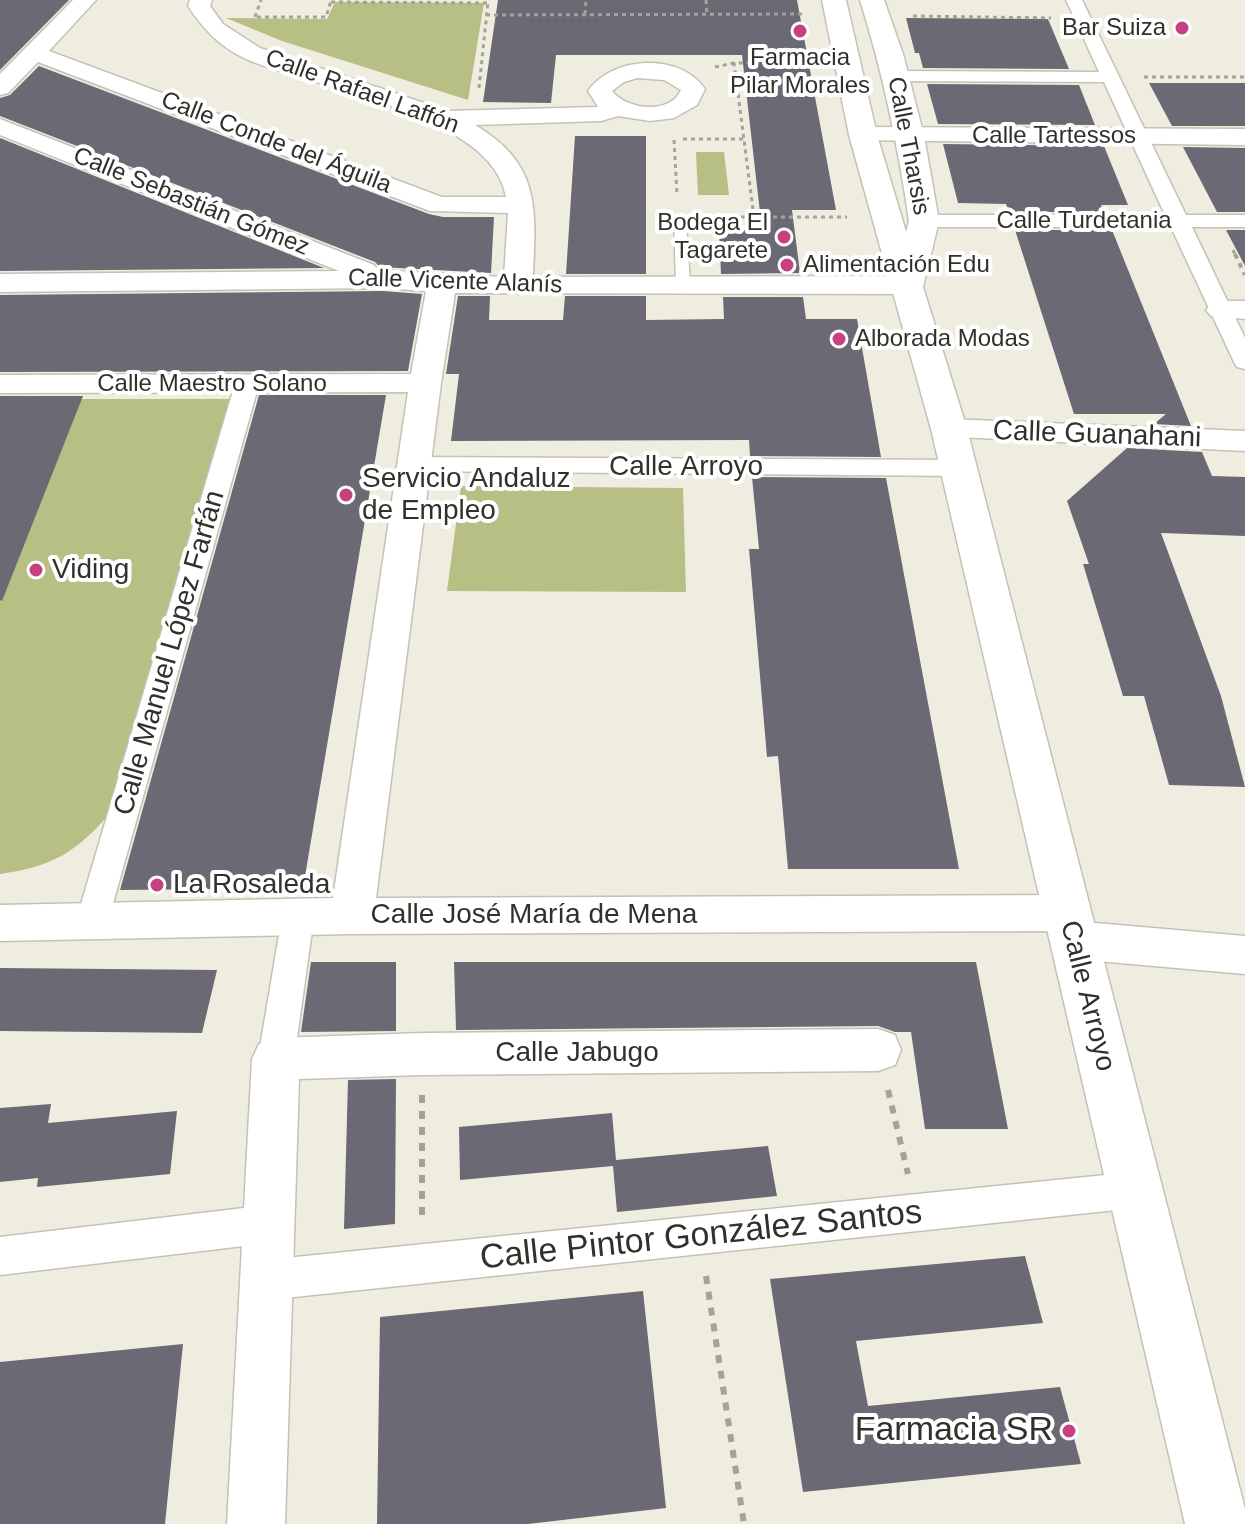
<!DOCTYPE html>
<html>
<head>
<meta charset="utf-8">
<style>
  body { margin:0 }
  canvas { display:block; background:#efede0 }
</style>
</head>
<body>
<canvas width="1245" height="1524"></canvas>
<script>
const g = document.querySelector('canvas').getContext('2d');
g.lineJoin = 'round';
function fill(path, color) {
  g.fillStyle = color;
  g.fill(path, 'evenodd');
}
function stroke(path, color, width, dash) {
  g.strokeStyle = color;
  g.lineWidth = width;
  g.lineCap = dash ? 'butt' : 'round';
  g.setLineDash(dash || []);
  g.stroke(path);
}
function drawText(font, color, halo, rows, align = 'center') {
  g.font = font + ' Helvetica,sans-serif';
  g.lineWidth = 8;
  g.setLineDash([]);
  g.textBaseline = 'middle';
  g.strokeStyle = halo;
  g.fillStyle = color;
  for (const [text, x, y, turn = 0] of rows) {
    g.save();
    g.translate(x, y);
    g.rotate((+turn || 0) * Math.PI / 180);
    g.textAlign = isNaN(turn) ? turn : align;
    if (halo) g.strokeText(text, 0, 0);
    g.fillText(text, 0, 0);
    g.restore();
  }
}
fill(new Path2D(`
  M335,2L484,3L468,100L282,41L226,18L327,19Z
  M696,152H724L729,195H698Z
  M0,399H231L111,812C77,852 52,867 0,874Z
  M461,486L683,488L686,592L447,591Z`), '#b7bf85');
fill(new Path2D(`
  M0,0H69L0,70Z
  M498,0H797L836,210H792L800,273L721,274L719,230H762L742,55H556L551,103L483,102Z
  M906,18L1048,19L1069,69L923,68L919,53H915Z
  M39,66L429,214L443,217H494L491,273L380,267L375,262L0,116V98L10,95Z
  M1149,83H1245V126H1172Z
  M927,84L1079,85L1095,125L938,124Z
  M575,136H646V274H566Z
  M0,138L324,268L0,271Z
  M943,144L1104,146L1128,205H1101L1104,212H1009L1006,204L958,203Z
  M1183,147L1245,148V212H1217Z
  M1015,230H1112L1191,426L1154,424L1166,414H1074Z
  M1226,230H1245V266Z
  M383,291L422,294L408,371L0,372V295Z
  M458,296H490L489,320H563L565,296H646V320L724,319L723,297H803L806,319H857L881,457L750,456L749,440L451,441L459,374H446Z
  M259,395H386L303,888L120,890Z
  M0,396H83L2,601L0,600Z
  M1127,448L1202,452L1212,476L1245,477V536L1161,533L1221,696L1245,787L1169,785L1144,696H1123L1083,564H1089L1067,501Z
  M752,477L886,478L959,869H788L778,756L767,757L749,549H759Z
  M311,962H396V1031L301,1032Z
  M454,962H976L1008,1129H925L911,1032H895L878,1026L456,1030Z
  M0,968L217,970L202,1033L0,1031Z
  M396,1079L395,1224L344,1229L348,1080Z
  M51,1104L48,1123L177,1111L170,1174L37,1187L38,1178L0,1182V1108Z
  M612,1113L616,1160L768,1146L777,1196L617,1212L613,1166L460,1180L459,1127Z
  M1025,1256L1043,1323L856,1341L868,1406L1060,1387L1081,1464L803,1492L770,1279Z
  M643,1291L666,1508L528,1524H377L380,1317Z
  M183,1344L165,1524H0V1362Z`), '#6b6974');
const service = new Path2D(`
  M674,215L686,218L690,285L683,289L676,285Z`);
const pedestrian = new Path2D(`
  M1066,0H1082L1186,215H1245V227H1192L1245,338V369L1237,367L1234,362L1171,227H924L914,221L924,215H1165L1104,82L896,81L887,76L896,71L1099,72Z
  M247,377L255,379L259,384L108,921L104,931L92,935L80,931L76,921L235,384L239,379Z
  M414,457L958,460L967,462L970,468L967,474L958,476L405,471L402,465L405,459Z
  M298,903L310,907L314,917L294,1059L288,1070L276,1075L264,1070L258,1059L282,917L286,907Z
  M1135,1172L1148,1177L1154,1190L1148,1203L1135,1208L266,1300L252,1294L246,1280L252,1266L266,1260Z
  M269,1205L283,1211L288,1224L283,1237L269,1243L0,1275V1237Z`);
const minor = new Path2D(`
  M73,0H96L49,51L442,197H506C493,114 313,88 246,59C220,47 203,29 188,6L190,0H212L210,6L223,24L260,48L448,111L598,107L588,91C612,56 680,52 705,89L697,105L674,118L650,121L618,116L601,121L475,125C541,164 536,209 533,277L909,276L919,279L923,285L919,291L909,294L455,293L441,383L376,898L1067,895L1082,900L1089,913L1084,922L1245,936V974L1074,959L1058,953L1052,940L1056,931L352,934L0,941V905L333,898L408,392L0,393V375L411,374L426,291L383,288L0,292V274L339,271L0,135V119L374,265L378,270L504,277L508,213L430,211L38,62L8,93L0,95V74ZM637,78L664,80L681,90C670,115 627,110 612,91L624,82Z
  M863,127L1245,129V145L854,140L850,135L854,130Z
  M1221,301H1245V319L1211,316L1206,310L1211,304Z
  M949,419L1245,431V451L938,436L933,429L938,422Z
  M878,1029L895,1035L901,1050L895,1065L878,1071L423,1075L299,1079L285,1524H227L252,1059L259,1044L276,1038L423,1033Z`);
const secondary = new Path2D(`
  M822,0H846L877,135L906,232L909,221C898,146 883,73 860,0H884L903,54L924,136L939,221L923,287L967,429L1245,1509V1524H1185L931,429L849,135Z`);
stroke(service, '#c4c2b6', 3);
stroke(pedestrian, '#c4c2b6', 3);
stroke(minor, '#c4c2b6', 3);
stroke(secondary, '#c4c2b6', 3);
stroke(new Path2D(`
  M706,0L707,14
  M331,2L488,3
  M585,14L586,0
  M486,15L802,14
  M913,16L1051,18
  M255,17L261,0
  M257,17H326L331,1
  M715,67L734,63
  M1144,77H1245
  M479,88L488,2
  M683,139H743
  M674,140L677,194
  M709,217H847
  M754,217L734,63H814
  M1233,250L1236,256`), '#a4a399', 3, [4, 4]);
stroke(new Path2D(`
  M1235,254L1245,275`), '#a4a399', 4, [5, 5]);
stroke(new Path2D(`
  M888,1090L908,1174
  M422,1095V1221
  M706,1276L744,1524`), '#a4a399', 6, [8, 8]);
fill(service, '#fff');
fill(pedestrian, '#fff');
fill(minor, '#fff');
fill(secondary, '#fff');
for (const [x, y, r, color] of [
  [1182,28,8,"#c64082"],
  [800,31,8,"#c64082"],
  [784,237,8,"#c64082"],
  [787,265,8,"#c64082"],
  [839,339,8,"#c64082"],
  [346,495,8,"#c64082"],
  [36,570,8,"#c64082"],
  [157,885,8,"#c64082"],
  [1069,1431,8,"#c64082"]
]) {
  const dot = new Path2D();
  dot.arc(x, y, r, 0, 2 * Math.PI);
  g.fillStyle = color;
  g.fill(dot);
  stroke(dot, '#fff', 3);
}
drawText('24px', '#31312c', '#fff', [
  ["Bar Suiza",1166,28],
  ["Farmacia",800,58,"center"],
  ["Pilar Morales",800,86,"center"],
  ["Bodega El",768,223],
  ["Tagarete",768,251],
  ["Alimentación Edu",803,265,"left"],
  ["Alborada Modas",855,339,"left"]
], 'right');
drawText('24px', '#31312c', '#fff', [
  ["Calle Rafael Laffón",362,92,20],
  ["Calle Tartessos",1054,136],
  ["Calle Conde del Águila",276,143,21],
  ["Calle Tharsis",908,146,79],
  ["Calle Sebastián Gómez",191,202,22],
  ["Calle Turdetania",1084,221],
  ["Calle Vicente Alanís",455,282,2],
  ["Calle Maestro Solano",212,384]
]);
drawText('28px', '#31312c', '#fff', [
  ["Calle Guanahani",1097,435,2],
  ["Calle Arroyo",686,467],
  ["Calle Manuel López Farfán",170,653,-74],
  ["Calle José María de Mena",534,915],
  ["Calle Arroyo",1087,996,76],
  ["Calle Jabugo",577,1053]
]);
drawText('28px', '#31312c', '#fff', [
  ["Servicio Andaluz",362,479],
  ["de Empleo",362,511],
  ["Viding",52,570],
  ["La Rosaleda",173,885]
], 'left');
drawText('34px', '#31312c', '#fff', [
  ["Calle Pintor González Santos",701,1236,-6]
]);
drawText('34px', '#31312c', '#fff', [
  ["Farmacia SR",1053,1431]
], 'right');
</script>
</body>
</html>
